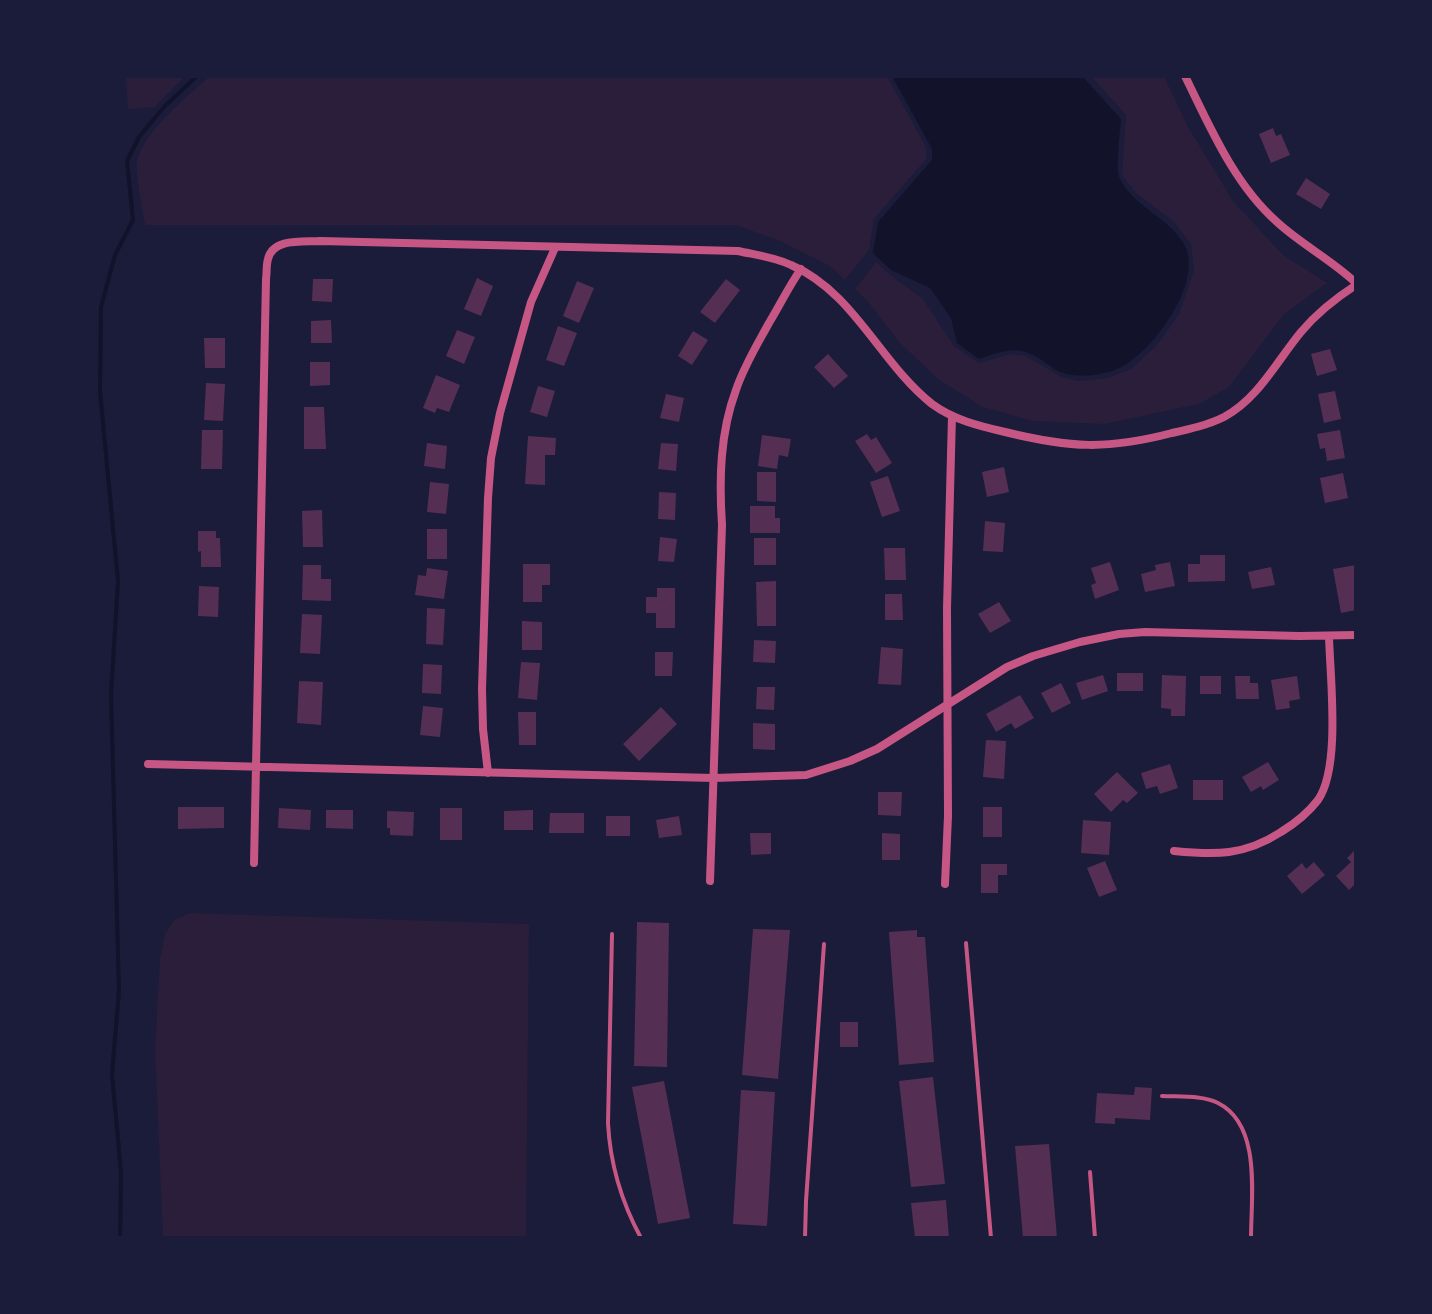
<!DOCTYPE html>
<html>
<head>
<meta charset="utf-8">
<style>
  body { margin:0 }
  #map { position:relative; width:1432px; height:1314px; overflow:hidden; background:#1b1b3a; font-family:Arial,sans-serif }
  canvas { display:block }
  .frame { position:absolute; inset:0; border:78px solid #1b1b3a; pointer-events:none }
</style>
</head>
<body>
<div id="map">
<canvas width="1432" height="1314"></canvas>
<div class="frame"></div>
</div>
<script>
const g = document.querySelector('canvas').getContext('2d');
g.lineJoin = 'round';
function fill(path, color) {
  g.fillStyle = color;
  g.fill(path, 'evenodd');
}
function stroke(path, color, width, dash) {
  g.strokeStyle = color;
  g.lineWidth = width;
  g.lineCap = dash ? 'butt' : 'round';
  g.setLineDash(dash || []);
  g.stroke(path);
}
fill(new Path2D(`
  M126,76H185L155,107L128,109Z
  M210,76H887L926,147V159L874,219L869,250L845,280L830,266L778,240L735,225H145C143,212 135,173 137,162C143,131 188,96 210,76Z
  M1091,76H1164L1187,125L1233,201L1283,255L1327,283L1284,314L1229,387L1199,404L1104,424L1033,421L983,407L939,380L899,342L869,303L855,289L876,262L889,274L923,299L954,346L979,363L1011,354L1026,356L1062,377L1078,381L1108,378L1131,369L1158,344L1179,314L1194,270L1191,244L1172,220L1137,194L1122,175L1126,115Z
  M190,913L529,924L526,1238H163L155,1048L160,959L165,934L174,920Z`), '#2a1e3b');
fill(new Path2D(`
  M892,76H1082L1121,119C1120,131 1115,171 1120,179C1134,207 1168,217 1184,244C1206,281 1149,360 1112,371C1097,376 1072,378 1058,371C1048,365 1038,356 1026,352C1011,347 994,354 979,359L957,343L951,318L930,288L891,270L873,253L878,222L932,160V149Z`), '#12122b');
stroke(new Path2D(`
  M120,1238L121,1172L112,1074L119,991L111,695L118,581L100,391L101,307L115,255L133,220L127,161L139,137L164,107L197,76`), '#12122b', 4);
fill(new Path2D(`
  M1273,128L1276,136L1281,134L1290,155L1271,163L1259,134Z
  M1306,178L1330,194L1321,209L1296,194Z
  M477,278L493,286L481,316L464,309Z
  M313,279H333L332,302L312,301Z
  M726,279L740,290L715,323L700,312Z
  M577,281L594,288L579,323L563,316Z
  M331,320L332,343H311V321Z
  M558,326L577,333L564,366L546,360Z
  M457,330L475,337L464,364L446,356Z
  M693,331L708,340L692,365L678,356Z
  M204,338H225V368H205Z
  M1330,349L1337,370L1317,376L1311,354Z
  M828,354L848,376L834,388L814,367Z
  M310,362H330V385L310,386Z
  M436,375L460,385L449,412L437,408L435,413L423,408Z
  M206,383L225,384L223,421L204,420Z
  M538,386L555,391L547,417L530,412Z
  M1335,391L1341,419L1324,423L1318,394Z
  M666,394L684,398L679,422L660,418Z
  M304,407H324L326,449H304Z
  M202,430H223L222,469H201Z
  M1340,430L1345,458L1327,461L1325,448L1320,449L1317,434Z
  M867,434L871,440L876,437L892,463L876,473L855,441Z
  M762,435L791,439L788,457L779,455L777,469L758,466Z
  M528,436L556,438L555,455H545V485L525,484Z
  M427,443L447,446L445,469L424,466Z
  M661,443L678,444L676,471L658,469Z
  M1004,467L1009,492L987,497L982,472Z
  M757,472H776V502L757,501Z
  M1343,473L1348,498L1325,503L1320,478Z
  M888,476L900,511L882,517L870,482Z
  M430,482L449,484L446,514L427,512Z
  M659,492L676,493L675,520L658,519Z
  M750,506H775V518H780V533H750Z
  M322,510L323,547H303L302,511Z
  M985,521L1005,523L1003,552L983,551Z
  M427,529H447V559H427Z
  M198,531H216V538H220L221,567H201V551L198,552Z
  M660,537L677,539L674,562L658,561Z
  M754,538H776V565H754Z
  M884,548H905L906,580H885Z
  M1200,555H1225V581L1188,582V564H1200Z
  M1110,562L1119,590L1095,599L1091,585L1096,583L1091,568Z
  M1170,562L1175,586L1145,592L1141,574L1156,570L1155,565Z
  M523,564H550V585H542V602H523Z
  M303,565H321V579H331V601L302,600Z
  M1356,565V610L1341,613L1333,569Z
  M1271,567L1275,585L1252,589L1248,572Z
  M427,568L448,571L444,599L415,595L418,575L426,576Z
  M776,581V626H757L756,582Z
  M199,586L219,587L218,617L198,616Z
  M657,588H675V628H656V613H646V597H657Z
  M885,594H902L903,620H885Z
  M999,602L1011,621L990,633L978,614Z
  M427,608L445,609L443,645L426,644Z
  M302,614L322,615L320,654L300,653Z
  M522,621L542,622V650H522Z
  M754,640L776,641L775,663L753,662Z
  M881,647L903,649L901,685L878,684Z
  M655,652H673L672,676H655Z
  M521,662L540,663L537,700L518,698Z
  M423,664L442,665L441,694L422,693Z
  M1117,673H1143V691H1117Z
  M1103,675L1108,691L1082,700L1076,683Z
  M1162,675L1186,676L1185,716H1171V709L1161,708Z
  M1200,676H1221V694H1200Z
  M1235,676H1250V683H1258L1259,699H1236Z
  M1297,676L1300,699L1289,701L1290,708L1276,710L1271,680Z
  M299,681L323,682L321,725L297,723Z
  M1061,683L1071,703L1052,713L1041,693Z
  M757,687H775L774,710L756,709Z
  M1020,695L1034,718L1015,729L1011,723L996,732L986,714Z
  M423,706L443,708L440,737L420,735Z
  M661,707L677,724L639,761L623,744Z
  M518,712H536V745H519Z
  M753,723L775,724V750L753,749Z
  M986,740L1006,741L1004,779L983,777Z
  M1268,762L1279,780L1263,790L1261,786L1251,792L1242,777Z
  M1170,764L1178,788L1160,794L1157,786L1146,789L1141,773Z
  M1117,772L1138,793L1127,803L1123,800L1111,812L1094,794Z
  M1193,780H1223V800H1193Z
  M878,792H902L901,816L878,815Z
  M178,807H224V828L178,829Z
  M983,807H1002V837H983Z
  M279,808L311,810L310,830L278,828Z
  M440,808H462V840H440Z
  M326,810H353V829L326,828Z
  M533,810V830H504V811Z
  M387,811L414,812L413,836L390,835V828H387Z
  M550,813H584V833H549Z
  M606,816H630V836H606Z
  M679,816L682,835L659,838L656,820Z
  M1083,820L1111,822L1109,855L1081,853Z
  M750,833H771V854L751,855Z
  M882,833L900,834V860H882Z
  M1356,849V883L1349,890L1336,876L1351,862L1347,858Z
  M1105,861L1117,890L1099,897L1087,868Z
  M1314,862L1325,875L1302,894L1287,876L1302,863L1306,869Z
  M981,864H1007V875H998V893H981Z
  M637,922L669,923L667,1067L634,1066Z
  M753,929L790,930L778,1079L742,1075Z
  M917,930V937H925L934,1062L899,1065L889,932Z
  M840,1022H858V1047H840Z
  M933,1077L945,1184L911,1187L899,1081Z
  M664,1081L690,1218L658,1224L632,1087Z
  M1135,1087L1152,1088L1150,1120L1115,1118V1124L1095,1123L1097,1093L1134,1095Z
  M741,1090L775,1092L767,1226L733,1224Z
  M1049,1144L1057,1238H1023L1015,1146Z
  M946,1200L949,1238H915L911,1203Z`), '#542f53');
stroke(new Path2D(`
  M612,934L608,1123C610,1163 622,1203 641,1238
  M966,943L991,1238
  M1162,1096C1180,1097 1202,1095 1218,1103C1262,1125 1251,1197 1251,1238
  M1090,1172L1095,1238
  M805,1238L806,1201L824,944`), '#c65784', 4);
stroke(new Path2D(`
  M1185,76C1210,127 1234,184 1277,222C1302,245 1332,260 1356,283
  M148,764L714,778L806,775L850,761L877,749L1007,667L1033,656L1080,642L1119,634L1145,632L1299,636L1356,635
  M488,773L483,729L482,689L488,498L491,458L500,413L531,302L555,248
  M1174,851C1215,855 1244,856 1281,832C1294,824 1308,813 1318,800C1341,767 1330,677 1329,636
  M254,863L266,279C267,273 266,266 268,259C273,238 302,242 320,241L738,251C756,255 774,257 791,265C854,292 880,363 932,404C954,420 979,426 1005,432C1070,448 1107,450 1172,433C1190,429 1208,425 1224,417C1258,399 1277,361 1301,332C1316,314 1336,298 1356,285
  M710,881L722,525C719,479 720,433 736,390C744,366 757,345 769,323C780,305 789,286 801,269
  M945,884L948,816L947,608L952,416`), '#c65784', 8);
</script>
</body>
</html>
